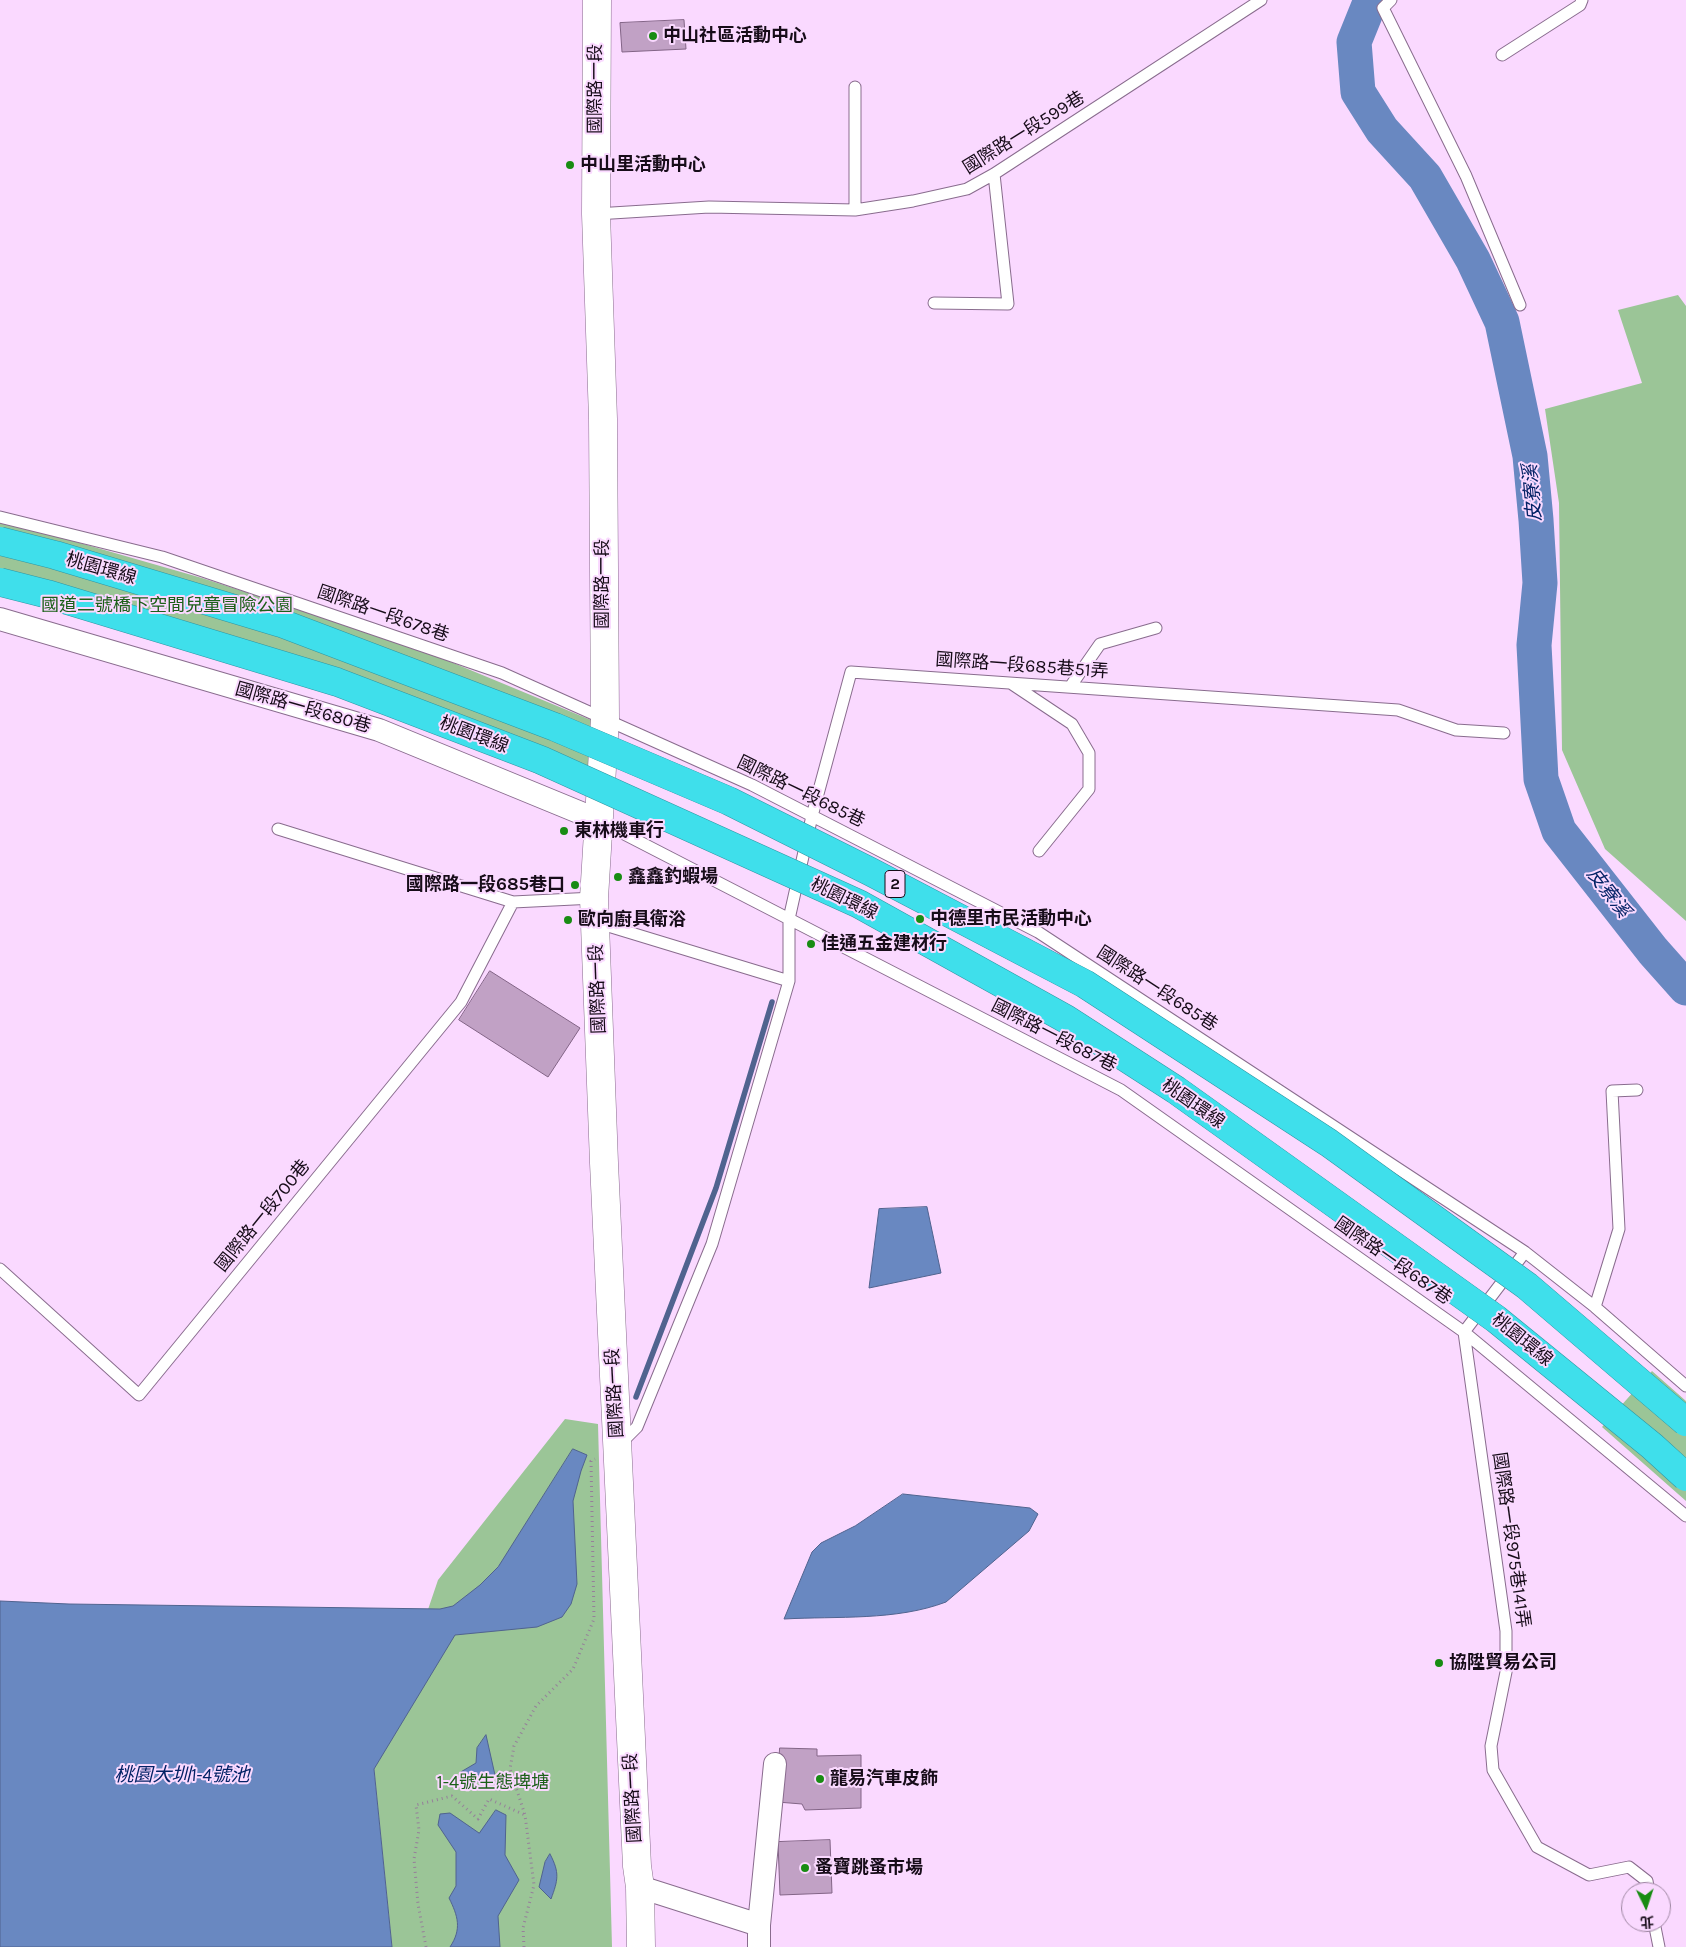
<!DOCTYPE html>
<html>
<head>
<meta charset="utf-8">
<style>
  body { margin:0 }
  #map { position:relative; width:1686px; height:1947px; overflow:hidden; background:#fad9ff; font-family:Karla,"Noto Sans TC",sans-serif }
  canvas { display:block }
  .north { position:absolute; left:1621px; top:1882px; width:50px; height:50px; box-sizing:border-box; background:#fad9ff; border:1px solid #9f87a3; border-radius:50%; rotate:176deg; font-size:14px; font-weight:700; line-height:20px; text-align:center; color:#170c19 }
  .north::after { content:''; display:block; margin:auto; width:18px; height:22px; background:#188c13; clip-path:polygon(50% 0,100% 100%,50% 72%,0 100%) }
</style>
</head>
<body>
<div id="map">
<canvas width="1686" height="1947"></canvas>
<div class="north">北</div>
</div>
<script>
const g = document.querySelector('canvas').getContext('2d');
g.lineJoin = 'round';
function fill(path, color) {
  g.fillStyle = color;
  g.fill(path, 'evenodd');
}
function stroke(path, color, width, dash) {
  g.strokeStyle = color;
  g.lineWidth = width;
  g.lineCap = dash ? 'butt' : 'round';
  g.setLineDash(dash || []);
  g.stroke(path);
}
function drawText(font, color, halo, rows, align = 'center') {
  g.font = font + ' Karla,"Noto Sans TC",sans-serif';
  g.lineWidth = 4;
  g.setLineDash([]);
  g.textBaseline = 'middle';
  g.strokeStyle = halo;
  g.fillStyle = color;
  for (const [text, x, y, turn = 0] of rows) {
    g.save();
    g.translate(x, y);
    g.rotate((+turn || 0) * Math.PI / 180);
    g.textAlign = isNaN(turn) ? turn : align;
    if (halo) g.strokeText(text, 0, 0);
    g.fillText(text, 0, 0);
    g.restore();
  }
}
fill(new Path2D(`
  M1678,295L1686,306V921L1605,849L1562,750L1559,503L1545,409L1642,383L1618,310Z
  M0,520L202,578L410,645L603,725L591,797L414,721L299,683L0,595Z
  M1652,1371L1686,1401V1501L1602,1427Z
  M565,1419L598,1424L612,1947H392L374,1769L438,1580Z`), '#9bc597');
const water = new Path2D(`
  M927,1207L941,1273L869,1288L879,1209Z
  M573,1449L587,1455L581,1471L573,1501L577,1584L571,1604L562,1617L537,1627L455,1635L374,1769L392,1947H0V1601L69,1604L440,1609L453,1606L480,1585L498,1567Z
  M903,1494L1030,1508L1038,1514L1029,1531L946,1602C896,1621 837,1616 784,1619L812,1552L821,1543L855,1526Z
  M486,1735L495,1775L485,1785L459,1773L476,1763L477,1748Z
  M496,1810L506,1815L505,1855L519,1880L498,1916L500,1947H450C462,1929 458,1916 449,1898L456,1886V1852L438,1825L440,1814L450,1813L479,1833Z
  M550,1854C560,1873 558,1880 551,1899L539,1887L545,1862Z`);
fill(water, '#6988c1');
stroke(water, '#50638f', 1);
stroke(new Path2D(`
  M636,1397L716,1188L772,1002`), '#50638f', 5.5);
stroke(new Path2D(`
  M1371,0L1354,42L1358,92L1382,130L1425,177L1473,260L1502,322L1530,456L1536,520L1540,583L1534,645L1541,779L1559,831L1653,951L1686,988`), '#6988c1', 35);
const building = new Path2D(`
  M684,20L686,49L622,52L620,23Z
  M490,971L580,1028L548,1077L459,1020Z
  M780,1748L817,1749V1756L861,1755V1808L805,1810L802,1804L777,1802Z
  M830,1840L832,1893L780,1895L778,1842Z`);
fill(building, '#c1a1c5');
stroke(building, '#826486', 1);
const lane = new Path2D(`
  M1391,0L1383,8L1466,176L1520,305
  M1502,55L1580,5L1582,0
  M855,210V87
  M596,214L709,207L855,210L913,201L967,189L994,174L1261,0
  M934,303L1008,304L994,174
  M0,517L162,557L502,673L752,785L1038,932L1525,1252L1464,1332
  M1012,684L1072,724L1089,753V789L1039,851
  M1070,687L1100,644L1156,628
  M599,821L1121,1090L1464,1332L1686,1516
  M278,829L513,902L594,898
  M595,922L789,981
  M1525,1252L1595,1307L1686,1386
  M0,1269L139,1395L461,1002L513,902
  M1595,1307L1619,1229L1612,1091L1637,1090
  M1464,1332L1506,1631V1672L1491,1746L1493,1770L1537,1847L1589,1875L1629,1867L1647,1881L1649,1892
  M621,1443L637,1427L712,1244L789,981V919L812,816L851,672L1398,710L1456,730L1504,733
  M1654,1922L1659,1947`);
const street = new Path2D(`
  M0,619L379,730L598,820
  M640,1887L759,1925
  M759,1947V1925L775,1764`);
const secondary = new Path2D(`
  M597,0L596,214L603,419L605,719L594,898L604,1163L637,1866L640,1887L641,1947`);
stroke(lane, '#896c8e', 13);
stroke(street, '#896c8e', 24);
stroke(secondary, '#896c8e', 29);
stroke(new Path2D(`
  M426,1947L418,1904L414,1859L419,1830L416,1805L452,1796L478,1819L489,1799L525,1815
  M524,1947L523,1928L534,1885L525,1815L510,1769L514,1746L536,1706L573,1669L594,1619L591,1461L595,1459`), '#967f9a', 3, [1, 4]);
stroke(lane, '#fff', 11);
stroke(street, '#fff', 22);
stroke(secondary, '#fff', 28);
const highwayBridge = new Path2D(`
  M0,541L55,555L281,623L555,727L729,801L871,872L1085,984L1329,1143L1527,1286L1686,1422
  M0,582L47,594L337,682L541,760L859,904L1066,1019L1176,1090L1496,1319L1652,1446L1686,1477`);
stroke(highwayBridge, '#3195a2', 29, []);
stroke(highwayBridge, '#3fdfeb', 28);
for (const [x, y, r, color] of [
  [653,36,5,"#188c13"],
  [570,165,5,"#188c13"],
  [564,831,5,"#188c13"],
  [618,877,5,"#188c13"],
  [575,885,5,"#188c13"],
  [920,919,5,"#188c13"],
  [568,920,5,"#188c13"],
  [811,944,5,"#188c13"],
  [1439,1663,5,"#188c13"],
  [820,1779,5,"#188c13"],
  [805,1868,5,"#188c13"]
]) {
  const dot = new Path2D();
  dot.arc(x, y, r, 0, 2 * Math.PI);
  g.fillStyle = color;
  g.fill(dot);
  stroke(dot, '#fad9ff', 2);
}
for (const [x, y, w] of [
  [895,884,20]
]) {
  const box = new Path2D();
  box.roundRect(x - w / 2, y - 13.5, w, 27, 4);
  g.fillStyle = '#fad9ff';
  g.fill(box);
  stroke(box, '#170c19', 1);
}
drawText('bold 16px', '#170c19', null, [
  ["2",895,884]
]);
drawText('bold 18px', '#170c19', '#fad9ff', [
  ["中山社區活動中心",663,36],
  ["中山里活動中心",580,165],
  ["東林機車行",574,831],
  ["鑫鑫釣蝦場",628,877],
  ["國際路一段685巷口",565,885,"right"],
  ["中德里市民活動中心",930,919],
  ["歐向廚具衛浴",578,920],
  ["佳通五金建材行",821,944],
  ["協陞貿易公司",1449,1663],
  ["龍易汽車皮飾",830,1779],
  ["蚤寶跳蚤市場",815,1868]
], 'left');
drawText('18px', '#170c19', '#fad9ff', [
  ["國際路一段",596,89,-90],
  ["國際路一段599巷",1024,133,-32],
  ["桃園環線",101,569,16],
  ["國際路一段",603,584,-90],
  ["國際路一段678巷",383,614,19],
  ["國際路一段685巷51弄",1022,666,4],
  ["國際路一段680巷",303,708,16],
  ["桃園環線",474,735,21],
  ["國際路一段685巷",801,792,26],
  ["桃園環線",844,899,26],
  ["國際路一段",598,989,-92],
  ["國際路一段685巷",1157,989,33],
  ["國際路一段687巷",1054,1036,27],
  ["桃園環線",1193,1104,35],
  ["國際路一段700巷",263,1216,-51],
  ["國際路一段687巷",1393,1261,35],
  ["桃園環線",1522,1340,39],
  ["國際路一段",615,1393,-93],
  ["國際路一段975巷141弄",1511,1540,82],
  ["國際路一段",633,1798,-93]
]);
drawText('18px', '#1c6019', '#fad9ff', [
  ["國道二號橋下空間兒童冒險公園",167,606],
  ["1-4號生態埤塘",493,1783]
]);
drawText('italic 19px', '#032265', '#fad9ff', [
  ["皮寮溪",1533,493,-95],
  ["皮寮溪",1608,893,52],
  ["桃園大圳1-4號池",182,1776]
]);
</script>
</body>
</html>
